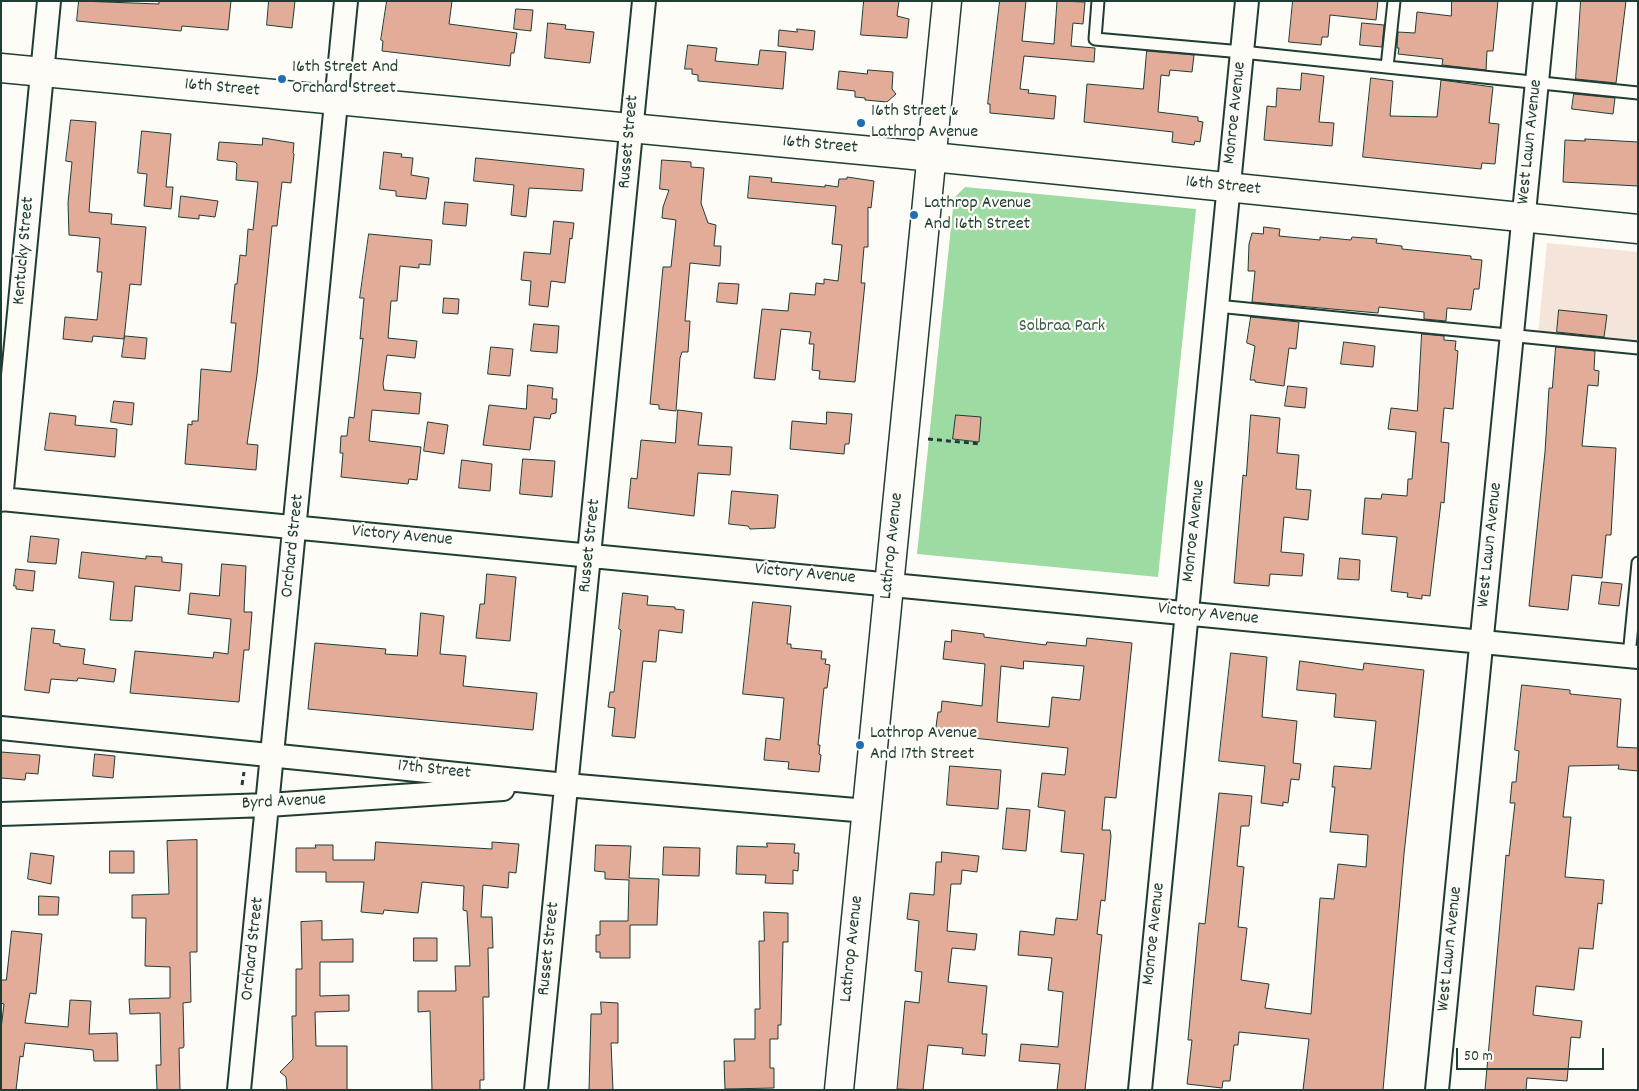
<!DOCTYPE html>
<html>
<head>
<meta charset="utf-8">
<style>
  body { margin:0 }
  #map { position:relative; width:1639px; height:1091px; overflow:hidden; background:#fdfcf7; font-family:Dekko,sans-serif }
  canvas { display:block }
  .frame { position:absolute; inset:0; border:2px solid #1f3d34; pointer-events:none }
  .scale { position:absolute; left:1456px; top:1048px; width:148px; height:22px; box-sizing:border-box; border:2px solid #1f3d34; border-top:0; padding-left:6px; font-size:15px; line-height:18px; white-space:nowrap; color:#1f3d34; -webkit-text-stroke:4px #fdfcf7; paint-order:stroke }
</style>
</head>
<body>
<div id="map">
<canvas width="1639" height="1091"></canvas>
<div class="frame"></div>
<div class="scale">50 m</div>
</div>
<script>
const g = document.querySelector('canvas').getContext('2d');
g.lineJoin = 'round';
function fill(path, color) {
  g.fillStyle = color;
  g.fill(path, 'evenodd');
}
function stroke(path, color, width, dash) {
  g.strokeStyle = color;
  g.lineWidth = width;
  g.lineCap = dash ? 'butt' : 'round';
  g.setLineDash(dash || []);
  g.stroke(path);
}
function drawText(font, color, halo, rows, align = 'center') {
  g.font = font + ' Dekko,sans-serif';
  g.lineWidth = 4.5;
  g.setLineDash([]);
  g.textBaseline = 'middle';
  g.strokeStyle = halo;
  g.fillStyle = color;
  for (const [text, x, y, turn = 0] of rows) {
    g.save();
    g.translate(x, y);
    g.rotate((+turn || 0) * Math.PI / 180);
    g.textAlign = isNaN(turn) ? turn : align;
    if (halo) g.strokeText(text, 0, 0);
    g.fillText(text, 0, 0);
    g.restore();
  }
}
fill(new Path2D(`
  M1547,243L1638,252V344L1538,335Z`), '#f5e4da');
fill(new Path2D(`
  M965,187L1196,209L1158,577L917,554L954,198Z`), '#9edba3');
const building = new Path2D(`
  M79,1L159,4V1H231L228,30L182,26L181,31L77,21Z
  M269,1H295L292,28L267,25Z
  M387,1H452L449,24L517,33L514,53H511L510,66L382,51L383,41L381,40Z
  M864,1H899L897,16L909,19L907,38L861,35Z
  M1000,1H1026L1022,41L1054,44L1057,1L1085,2L1083,24L1073,23L1071,46L1095,48L1094,62L1024,56L1020,89L1029,90L1028,93L1056,96L1054,119L990,113V104H988Z
  M1293,1H1378L1376,20L1330,15L1328,37H1322L1321,45L1289,42Z
  M1452,1H1498L1493,51H1487L1486,70L1442,65L1443,59L1398,54L1399,48H1397L1398,32L1415,33L1417,12L1451,16Z
  M1581,1H1626L1616,83L1576,79Z
  M516,9L533,10L531,31L514,29Z
  M548,23L566,25L565,29L594,32L590,63L545,58Z
  M1362,23L1384,25L1382,47L1360,45Z
  M797,29L815,31L813,50L778,46L779,30L797,32Z
  M688,45L717,48L715,61L758,65L760,50L786,52L783,89L698,81V75L692,74V69H685Z
  M1147,51L1194,55L1192,72L1170,70L1169,76L1161,75L1158,112L1198,117V121L1203,122L1200,142L1195,141L1194,145L1172,142L1173,132L1084,122L1087,84L1143,89Z
  M868,70L893,72L892,89L896,94L887,102L865,100V98L855,97V91L837,89L839,71L867,74Z
  M1302,73L1324,76L1319,122L1334,123L1332,146L1264,140L1267,106L1276,107L1277,88L1300,90Z
  M1371,78L1393,81L1390,116L1437,117L1441,80L1493,87L1489,123L1499,124L1495,164L1482,163L1481,169L1363,157Z
  M1574,94L1615,98L1613,114L1572,109Z
  M71,120L96,122L89,212L112,214L111,224L146,227L141,285L130,284L124,339L93,336L92,342L63,339L65,317L97,320L102,272H97L100,238L69,235L68,203L72,162L66,161Z
  M142,131L171,134L166,187H173L171,209L144,206L147,174L138,173Z
  M263,138L294,143L293,153L294,154L291,183L282,182L277,226H272L257,375L247,444L258,445L256,470L185,464L188,424L192,425V421H198L201,369L231,372L236,323H231L235,284H237L240,255L246,256L248,229L253,230L258,182L236,180L237,164L235,162L217,160L219,142L262,145Z
  M1585,139L1638,142V186L1563,182L1565,140L1585,141Z
  M384,152L402,154L401,157L413,158L411,175L429,178L426,199L396,196V191L380,189Z
  M476,158L584,169L582,191L529,188L526,217L511,215L514,185L474,181Z
  M662,160L691,162V167L704,168L701,203L708,223L716,225L714,246H721L720,266L690,263L685,321H690L688,352H682L680,358L676,411L659,409V405L650,404L663,267H671L676,220L662,218L663,207L669,190L660,189Z
  M750,176L772,178L771,182L825,187V185L838,187L839,179H847V177L874,181L871,208L868,207V247H864L861,283H865L855,382L819,379L820,371L812,370L814,344H809L811,332L781,329L775,380L754,378L762,309L788,311L790,293L815,295L816,283L824,284V279L838,281L842,245L832,244L836,206L748,198Z
  M181,196L218,201L215,217L199,215V219L179,217Z
  M445,202L468,204L466,226L443,224Z
  M554,221L574,223L572,239L570,238L565,283L551,281L548,307L529,305L531,281L521,280L524,252L550,254Z
  M1264,227L1280,229L1279,236L1320,240V237L1351,240L1352,237L1377,239L1376,243L1402,246V249L1471,256V259L1482,260L1479,289H1474L1471,310L1447,308L1446,321L1424,319V312L1379,307L1378,313L1252,302L1255,271H1248L1249,244L1252,233L1263,234Z
  M369,234L432,240L430,265L419,264V268L400,266L397,301H391L388,338L417,341L415,358L387,355L383,384L384,390L421,393L419,414L372,410L369,441L421,447L417,480L409,479L408,484L341,477L343,453H340L341,436H347L349,417L354,418L363,338L360,339L364,298H360Z
  M719,283L739,284L737,304L717,302Z
  M444,298L459,299L458,314L443,313Z
  M1559,310L1607,315L1604,337L1557,332Z
  M1251,317L1299,322L1296,349L1289,348L1284,386L1255,382V380H1250L1255,346L1247,343Z
  M534,324L559,326L557,353L531,351Z
  M1422,334L1444,336V340L1456,341L1455,350L1458,351L1453,409L1444,408L1441,442L1449,443L1444,503L1441,502L1430,596L1422,595V599L1407,597L1408,593L1391,591L1397,537L1362,534L1365,498L1381,499L1382,494L1407,496L1408,479H1412L1416,432L1388,429L1391,408L1417,411Z
  M125,336L147,338L145,359L122,357Z
  M1344,342L1375,346L1373,367L1341,364Z
  M491,347L513,349L510,376L488,374Z
  M1556,347L1595,351L1594,370L1599,371L1598,386L1588,385L1582,446L1616,448L1611,535H1606L1602,578L1572,575L1568,610L1529,606L1545,452L1549,388H1552Z
  M528,385L553,388L552,399H557L556,413L551,414L550,419L534,417L530,450L483,445L489,405L526,409Z
  M1288,386L1307,388L1305,408L1285,406Z
  M114,401L134,403L132,425L111,422Z
  M678,410L702,413L698,445L732,447L730,475L698,473L694,516L628,508L631,478L637,479L641,440L675,443Z
  M827,412L852,414L849,444H845L844,454L790,449L792,421L826,424Z
  M50,413L76,416L75,425L117,429L115,457L45,450Z
  M956,415L981,417L979,442L953,439Z
  M1251,415L1280,418L1277,453L1299,455L1296,489L1311,490L1308,520L1284,517L1281,552L1304,554L1302,576L1270,574L1269,586L1234,583L1243,475L1246,476Z
  M428,422L448,425L444,454L424,451Z
  M523,459L555,461L552,497L520,494Z
  M462,460L492,464L490,491L459,488Z
  M732,491L778,495L775,528L750,529L748,526L729,524Z
  M31,536L59,539L56,564L28,562Z
  M82,552L146,559V556L162,557V562L182,564L180,591L135,586L132,621L110,620L114,582L79,578Z
  M1340,558L1360,560L1359,580L1338,579Z
  M222,564L246,566L244,612H252L249,650H244L239,702L130,693L135,651L213,658L214,652L228,654L231,619L188,614L190,593L219,596Z
  M16,569L35,571L33,591L16,589V586H14Z
  M487,574L516,577L510,641L476,638L480,604H484Z
  M1602,582L1622,584L1619,606L1599,604Z
  M623,593L648,596L647,605L675,607V609L684,610L682,633L659,630L656,662L643,661L635,738L612,736L615,708L608,707L610,692H614L621,630L619,629Z
  M753,602L791,606L787,644H791V648L822,651L821,659H826L825,664L830,665L827,688H824L818,745H820L819,754L821,755L819,772L788,769L789,762L764,760L766,738L780,740L784,698L743,694Z
  M421,613L444,616L440,654L466,656L463,686L537,693L533,730L308,709L315,643L386,649L385,654L417,656Z
  M32,628L55,630L53,643L60,644V646L85,649L83,664L116,669L114,682L78,678L77,681L51,679L49,693L25,690Z
  M952,630L984,634V637L1046,645L1047,642L1086,646L1087,638L1132,643L1116,798L1105,797L1102,830H1110L1111,836L1105,901L1101,900L1097,934L1102,935L1085,1090H1057L1060,1064L1019,1061L1021,1044L1058,1047L1063,992L1048,990L1052,958L1018,955L1020,931L1054,935L1056,918L1077,920L1084,854L1061,852L1065,811L1038,807L1042,773L1065,775L1068,748L935,734L938,712H941L942,701L982,706L985,664L943,659L945,641L951,642ZM1024,661L1084,666L1080,700L1052,697L1049,727L997,722L1001,666L1023,669Z
  M1231,653L1267,657L1262,717L1297,721L1293,763L1301,764L1299,780L1291,779L1288,803L1283,802V806L1261,803L1265,766L1219,761Z
  M1300,661L1363,670L1364,663L1424,670L1404,854L1383,1090H1303L1309,1039L1239,1032L1238,1045H1234L1230,1081H1223L1222,1088L1187,1084L1192,1040H1188L1199,923L1205,924L1219,793L1252,796L1249,826H1241L1237,866L1244,867L1238,927L1247,928L1241,980L1269,984L1265,1008L1311,1014L1320,898L1334,899L1338,864L1366,867L1368,835L1330,832L1335,787H1332L1334,766L1371,769L1376,721L1334,717L1336,694L1297,690Z
  M1522,685L1570,690V694L1621,699L1617,747L1638,748V771L1618,769L1619,765L1569,766L1563,817H1571L1565,877L1604,880L1602,904L1598,903L1593,949L1579,948L1574,990L1536,986L1533,1015L1582,1021L1580,1038L1571,1037L1567,1081L1527,1078L1526,1090H1485L1504,878L1506,855L1509,856L1515,803H1510L1512,782H1516L1519,751L1515,750Z
  M1,752L40,755L38,774L26,773L25,780L1,778Z
  M95,754L115,756L113,778L93,776Z
  M950,766L1001,770L998,809L947,805Z
  M1007,808L1030,810L1026,851L1003,849Z
  M197,840V952H190L191,1002L183,1003L184,1046L183,1048H179L180,1090H157L156,1065H161L160,1013L130,1014L129,999L170,998V967L145,966L146,918H132V895L169,894L167,841Z
  M376,842L492,849V842L519,844L516,873L509,872L508,888L483,885L481,917H492L493,948H488L489,997H483L484,1080H480V1090H432L430,1011L418,1012V991H456L455,966H470L467,911L463,910L464,886L422,882L418,913L384,910L383,914L361,912L364,882H326V872H296V848H316L315,845H333V860H374Z
  M767,843L795,844L794,853H799L798,871L793,870V884L765,883L766,875L736,874L737,846L767,847Z
  M596,845L631,846L629,878L659,879L657,925H630V958H600V952H596V935H600V921H628L629,880L605,879V872L595,871Z
  M664,847L700,848L699,876L663,875Z
  M110,851H134V873H110Z
  M942,852L979,856L977,872L962,870L961,884H951L947,931L977,934L975,950L952,948L948,982L987,986L982,1034H987L985,1056L962,1054L963,1048L928,1045L923,1090L897,1089L905,1001L919,1003L922,972L915,971L919,921L907,919L910,893L934,895L936,862H941Z
  M31,853L54,856L51,884L28,879Z
  M39,896L59,897L58,915H39Z
  M764,912L788,913V942H783L781,1025H778V1039H770V1068H774V1088L725,1089L724,1061H735L734,1039H755V1009H760L759,941H764Z
  M322,921V940L353,939V962H320V996L349,995V1011L315,1012L316,1046H347V1090H287L286,1077L280,1072L293,1059L292,1016H296V969H302L301,922Z
  M12,931L42,934L36,994L30,993L25,1023L68,1027L70,1000L91,1001L89,1034L117,1033L118,1061H94L93,1050L25,1043L23,1057L20,1056L16,1090H1V1029L4,1004L1,1003V980H6Z
  M414,938H437V961H414Z
  M601,1002L618,1003V1043H611L613,1090H589L591,1014H601Z`);
fill(building, '#e3ac98');
stroke(building, '#1f3d34', 1);
const service = new Path2D(`
  M1098,1L1095,39L1242,52L1638,93
  M1387,67L1394,1
  M1217,306L1638,348
  M1629,656L1638,563`);
const minor = new Path2D(`
  M1,499L1638,657
  M1,500L49,1
  M1,728L566,785L867,811
  M1,814L268,805L503,789
  M239,1090L346,1
  M536,1090L644,1
  M1140,1090L1247,1
  M1437,1090L1545,1`);
const tertiary = new Path2D(`
  M1,68L903,154L1638,229
  M839,1090L947,1`);
stroke(service, '#1f3d34', 15);
stroke(minor, '#1f3d34', 26);
stroke(tertiary, '#1f3d34', 31);
stroke(new Path2D(`
  M928,439L981,444
  M242,785L244,772`), '#1f3d34', 3, [5, 4]);
stroke(service, '#fdfcf7', 11);
stroke(minor, '#fdfcf7', 22);
stroke(tertiary, '#fdfcf7', 28);
for (const [x, y, r, color] of [
  [282,79,5,"#1f6fb2"],
  [861,123,5,"#1f6fb2"],
  [914,215,5,"#1f6fb2"],
  [860,745,5,"#1f6fb2"]
]) {
  const dot = new Path2D();
  dot.arc(x, y, r, 0, 2 * Math.PI);
  g.fillStyle = color;
  g.fill(dot);
  stroke(dot, '#fdfcf7', 2);
}
drawText('18px', '#1f3d34', '#fdfcf7', [
  ["16th Street And",292,69],
  ["Orchard Street",292,90],
  ["16th Street &",871,113],
  ["Lathrop Avenue",871,134],
  ["Lathrop Avenue",924,205],
  ["And 16th Street",924,226],
  ["Lathrop Avenue",870,735],
  ["And 17th Street",870,756]
], 'left');
drawText('18px', '#1f3d34', '#fdfcf7', [
  ["16th Street",222,89,5],
  ["Monroe Avenue",1236,113,-84],
  ["Russet Street",630,142,-85],
  ["West Lawn Avenue",1531,142,-84],
  ["16th Street",820,146,5],
  ["16th Street",1223,187,6],
  ["Kentucky Street",25,251,-85],
  ["Monroe Avenue",1195,531,-84],
  ["Victory Avenue",402,537,5],
  ["West Lawn Avenue",1491,545,-84],
  ["Orchard Street",294,546,-84],
  ["Russet Street",591,546,-84],
  ["Lathrop Avenue",893,546,-84],
  ["Victory Avenue",805,575,5],
  ["Victory Avenue",1208,615,6],
  ["17th Street",434,771,6],
  ["Byrd Avenue",284,803,-3],
  ["Monroe Avenue",1155,934,-84],
  ["Orchard Street",254,949,-84],
  ["Russet Street",550,949,-84],
  ["Lathrop Avenue",853,949,-84],
  ["West Lawn Avenue",1451,949,-84]
]);
drawText('18px', '#385d4a', '#fdfcf7', [
  ["Solbraa Park",1062,328]
]);
</script>
</body>
</html>
